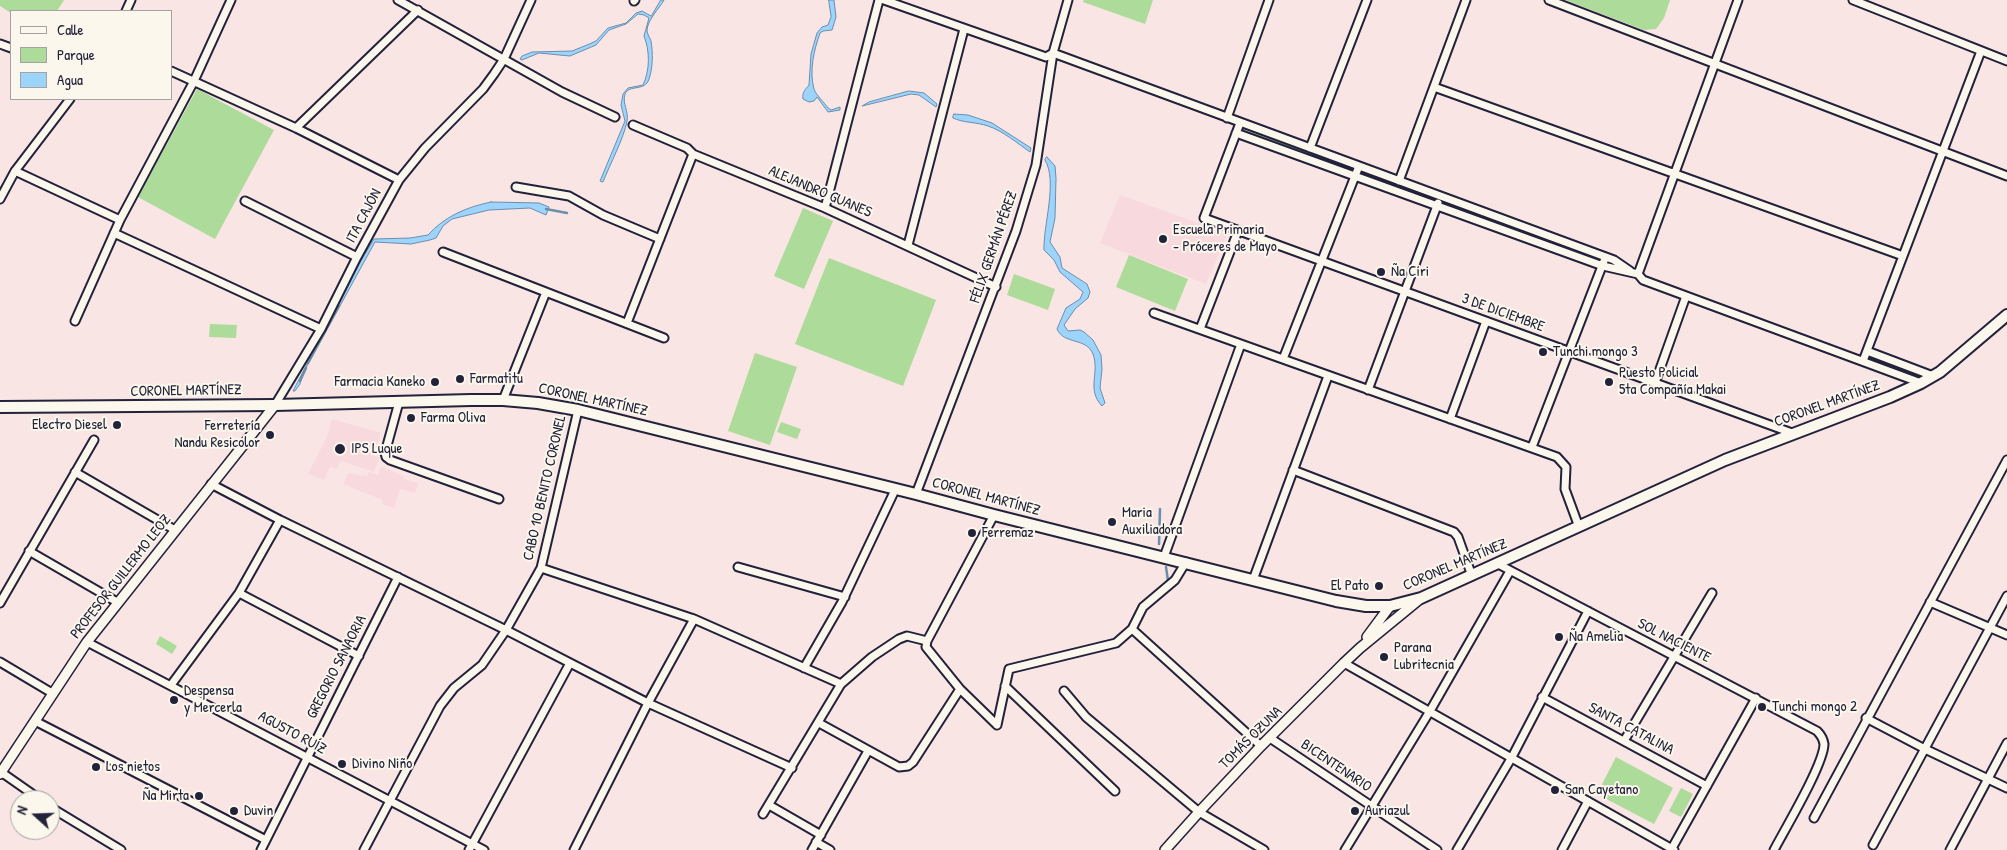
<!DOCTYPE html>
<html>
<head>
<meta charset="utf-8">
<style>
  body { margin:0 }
  #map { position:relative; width:2007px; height:850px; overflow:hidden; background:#f9e5e3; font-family:"Patrick Hand",sans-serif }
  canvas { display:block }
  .legend { position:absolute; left:10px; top:10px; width:162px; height:90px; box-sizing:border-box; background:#fbf7ec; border:1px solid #a4a2a5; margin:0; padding:6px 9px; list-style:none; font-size:15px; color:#22223b }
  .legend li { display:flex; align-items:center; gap:10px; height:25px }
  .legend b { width:25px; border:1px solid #a4a2a5 }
  .north { position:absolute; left:10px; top:790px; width:50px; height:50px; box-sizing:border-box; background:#fbf7ec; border:1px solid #a4a2a5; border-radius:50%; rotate:290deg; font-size:14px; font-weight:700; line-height:20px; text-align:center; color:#22223b }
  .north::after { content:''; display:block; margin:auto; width:18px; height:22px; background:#22223b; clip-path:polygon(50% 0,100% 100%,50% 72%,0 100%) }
</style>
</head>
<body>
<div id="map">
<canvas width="2007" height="850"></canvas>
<ul class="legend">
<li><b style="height:6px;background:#fbf7ec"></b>Calle</li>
<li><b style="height:14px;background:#acdb9a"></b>Parque</li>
<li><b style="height:14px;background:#9cd4fb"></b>Agua</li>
</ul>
<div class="north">N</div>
</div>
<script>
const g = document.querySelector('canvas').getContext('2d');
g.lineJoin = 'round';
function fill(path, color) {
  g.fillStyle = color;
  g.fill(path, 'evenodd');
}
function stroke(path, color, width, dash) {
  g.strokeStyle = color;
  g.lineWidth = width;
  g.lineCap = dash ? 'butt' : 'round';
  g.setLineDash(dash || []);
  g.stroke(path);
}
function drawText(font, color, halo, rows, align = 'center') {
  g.font = font + ' "Patrick Hand",sans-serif';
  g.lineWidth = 4;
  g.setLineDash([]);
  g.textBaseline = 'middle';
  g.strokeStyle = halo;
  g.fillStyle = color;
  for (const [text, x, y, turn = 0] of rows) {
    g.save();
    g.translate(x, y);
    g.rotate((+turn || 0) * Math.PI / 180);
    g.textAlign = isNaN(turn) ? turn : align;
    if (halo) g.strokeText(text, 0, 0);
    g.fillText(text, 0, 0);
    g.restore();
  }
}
fill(new Path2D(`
  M1120,195L1201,224L1227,235L1206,284L1100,243Z
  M332,419L381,433L375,451L355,445L354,447L374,454L373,456L379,458L374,472L341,461L336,469L330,466L324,480L308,474L327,437Z
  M381,467L404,476V479L418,483L415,493L400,489L394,508L382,504L383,500L343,484L349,473L362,476L363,474L367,476L369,472L378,475Z`), '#f8d9dd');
fill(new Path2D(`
  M0,0H64L57,11H11V13L0,6Z
  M1084,0H1153L1145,24L1083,2Z
  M1565,0H1670L1664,18L1656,29L1644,30Z
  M197,89L274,130L215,239L138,197Z
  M1245,130L1348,167L1349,170L1245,133Z
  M1364,172L1432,197V200L1362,176Z
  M1447,202L1599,257V261L1445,206Z
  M803,208L833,221L804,289L774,276Z
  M1129,255L1188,279L1175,311L1116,287Z
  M829,258L936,300L903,386L795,344Z
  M1014,274L1055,289L1048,310L1007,295Z
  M210,324L237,325L236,338L209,337Z
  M755,353L797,367L770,445L728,431Z
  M1874,357L1913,372L1914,375L1873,361L1872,358Z
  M781,422L801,429L797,439L777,432Z
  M160,636L177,646L172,654L156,644Z
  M1616,757L1673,788L1654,824L1597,794Z
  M1681,788L1693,794L1681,817L1669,811Z`), '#acdb9a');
const water = new Path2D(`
  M661,0H664C659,9 648,19 647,30C647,34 650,38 651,41C653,53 653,68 649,79C645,92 629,84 625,94C622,104 629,111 627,121C624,138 610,164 603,182L600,181L625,121L621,105L623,94L628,88L643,85C650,70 650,51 644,36L649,18L644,15L638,14L626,24L609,30L596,45L570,56L539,53L522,60L520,59L522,56L532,52L572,51L587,45L596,41L608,28L626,23L636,13L642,11L651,16Z
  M829,0H834L836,17L832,30L823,31L820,33C814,50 809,71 814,89C816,95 824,102 828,108L831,110L840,107V110L828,112L817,97L814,101L809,102L803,99C802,92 805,90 809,85L811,54L817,33L822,27L828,25L831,17Z
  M909,91L924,93L937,104L936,107L919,95L911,94L862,106L869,102Z
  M954,114L968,115L992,123L1031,148L1030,152C1017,143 1003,131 988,126C977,122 963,123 953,118Z
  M1047,157L1055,166L1056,178L1055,218L1050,242L1060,257L1062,268L1087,284L1090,292L1088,298L1075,309L1064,325L1068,331L1080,330L1084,332L1093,340L1101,355L1102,369L1100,388L1105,403L1102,406C1086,389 1100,373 1093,354C1086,337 1064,345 1057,329L1066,308L1080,299L1083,292L1060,272L1054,260L1044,250C1043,226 1058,181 1045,160Z
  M491,202L539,203L549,207L546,215L530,208L489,210L452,219L443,226L436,238L430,240L411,244L375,242L302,375L300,384L295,391H293L357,267L374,239L410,238L428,235C445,216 467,207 491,202Z`);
fill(water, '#9cd4fb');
stroke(water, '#6b8dae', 1);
stroke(new Path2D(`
  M546,209L567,213
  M308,363L339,306
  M300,381L306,368
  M1159,544L1160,509
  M1166,567L1168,581`), '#6b8dae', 2.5);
const minor = new Path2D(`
  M398,0L562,92L615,117
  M884,0L1046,57L1053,53L1614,260L1630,271
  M1549,0L2007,176
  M1853,0L2007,61
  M634,1L635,0
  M126,11L131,0
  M0,44L11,48
  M171,71L296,128L399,180
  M1434,87L1903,256
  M1227,118L1269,0
  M1240,123L1204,218L1792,433
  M633,125L687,148L693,154L825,208L996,287
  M296,128L418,10
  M1236,133L1603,266L1638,274L1643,280L1921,383
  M1310,148L1367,0
  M15,171L120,220
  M1399,181L1466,0
  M516,187L569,196L603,215L660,239
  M0,199L15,171L70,99
  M245,201L357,257
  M825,208L879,0
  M114,233L321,329
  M908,245L964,29
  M443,252L664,338
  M1638,274L1738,0
  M1154,313L1557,457L1566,467L1565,489L1579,527
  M75,321L120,220L194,81L231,0
  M627,323L693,154
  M1200,329L1238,231
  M1867,351L1933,376
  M1283,359L1359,166
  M1863,361L1981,51
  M1655,383L1686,296
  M1368,390L1438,203
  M503,400L546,292
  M399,402L385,453L386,457L390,460L499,499
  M275,405L321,329L357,257L399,180L425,148L483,89L494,74L504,59L531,0
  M1450,419L1486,321
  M1532,447L1604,261
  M1293,470L1454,532L1458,537L1472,576
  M75,472L175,530
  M211,484L280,520L506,630L648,703L792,768
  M916,494L1016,231L1036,165L1053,53L1068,0
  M994,515L927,641L926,647L960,689L997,725
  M29,551L117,602
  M1164,557L1241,344
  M1498,564L1817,731C1821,735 1823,738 1824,744C1824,764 1785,829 1774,850
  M738,567L845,597
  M541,568L694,619L841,684
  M1253,580L1328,376
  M239,593L359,656
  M1930,602L2007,635
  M0,603L94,440
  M1132,629L1261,746
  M87,642L484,850
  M0,662L52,693
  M1344,663L1674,850
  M804,668L842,602L895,490
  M171,685L239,593L280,520
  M1005,686L1115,791
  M1064,691L1086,717L1199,812L1264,850
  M1542,697L1707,786
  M1866,718L1925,749L2007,788
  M35,721L266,840
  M819,723L899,767L908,766L913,762L960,689
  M997,725L1009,669L1116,643L1132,629L1143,607L1175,580L1186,562
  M1270,738L1437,850
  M1624,741L1712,593
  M1,772L41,800
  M769,805L821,835
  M50,807L121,850
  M763,814L841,684L872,657L899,639L907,636L927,641
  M1814,818L2007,460
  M816,842L830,850
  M1873,845L2007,596
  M261,850L398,577
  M364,850L440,706L454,688L482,665L506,630L541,568L578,410
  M469,850L570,663
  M574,850L648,703L694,619
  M812,850L868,751
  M1345,850L1430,711L1510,571
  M1457,850L1512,757L1588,611
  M1562,850L1588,801
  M1671,850L1756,698
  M1950,850L2007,743`);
const tertiary = new Path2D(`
  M1367,637L1390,606
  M0,774L87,642L275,405
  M1165,850L1199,812L1261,746L1344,663L1360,648L1421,598`);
const secondary = new Path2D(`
  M0,407L275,405L471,400H503L538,403L578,410L916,494L994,515L1336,601L1366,606H1390L1421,598L1725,460L1890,397L1921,383L1940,372L2007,315`);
stroke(minor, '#22223b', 11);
stroke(tertiary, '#22223b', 12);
stroke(secondary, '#22223b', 14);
stroke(minor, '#fbf7ec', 7);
stroke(tertiary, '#fbf7ec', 9);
stroke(secondary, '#fbf7ec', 10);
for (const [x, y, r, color] of [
  [1163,239,5,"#22223b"],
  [1381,272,5,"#22223b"],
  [1543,352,5,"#22223b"],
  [460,379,5,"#22223b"],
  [435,382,5,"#22223b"],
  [1609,382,5,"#22223b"],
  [411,418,5,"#22223b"],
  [117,425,5,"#22223b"],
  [270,435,5,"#22223b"],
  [340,449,6,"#22223b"],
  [1112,522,5,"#22223b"],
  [972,533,5,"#22223b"],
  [1379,586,5,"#22223b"],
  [1559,637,5,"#22223b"],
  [1384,657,5,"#22223b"],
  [174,700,5,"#22223b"],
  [1762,707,5,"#22223b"],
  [342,764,5,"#22223b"],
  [96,767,5,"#22223b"],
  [1555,790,5,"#22223b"],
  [199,796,5,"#22223b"],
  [234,811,5,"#22223b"],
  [1355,811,5,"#22223b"]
]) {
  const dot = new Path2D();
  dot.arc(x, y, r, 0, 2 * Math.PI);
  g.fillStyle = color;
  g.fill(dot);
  stroke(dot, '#fbf7ec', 2);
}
drawText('15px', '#22223b', '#fbf7ec', [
  ["ALEJANDRO GUANES",820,192,23],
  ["ITA CAJÓN",364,216,-62],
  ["FÉLIX GERMÁN PÉREZ",994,247,-71],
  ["3 DE DICIEMBRE",1503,313,20],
  ["CORONEL MARTÍNEZ",186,391,-1],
  ["CORONEL MARTÍNEZ",593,400,12],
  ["CORONEL MARTÍNEZ",1827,404,-20],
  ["CABO 1O BENITO CORONEL",545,488,-77],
  ["CORONEL MARTÍNEZ",986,497,15],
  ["CORONEL MARTÍNEZ",1455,565,-23],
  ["PROFESOR GUILLERMO LEOZ",121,577,-52],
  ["SOL NACIENTE",1674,641,27],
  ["GREGORIO SANAORIA",337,667,-63],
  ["SANTA CATALINA",1631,729,28],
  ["AGUSTO RUÍZ",292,733,28],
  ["TOMÁS OZUNA",1251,738,-45],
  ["BICENTENARIO",1336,766,34]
]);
drawText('15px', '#22223b', '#fbf7ec', [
  ["Escuela Primaria",1173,230],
  ["- Próceres de Mayo",1173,247],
  ["Ña Ciri",1391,272],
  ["Tunchi mongo 3",1553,352],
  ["Puesto Policial",1619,373],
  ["5ta Compañía Makai",1619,390],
  ["Farmatitu",470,379],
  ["Farmacia Kaneko",425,382,"right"],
  ["Farma Oliva",421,418],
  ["Electro Diesel",107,425,"right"],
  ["Ferretería",260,426,"right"],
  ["Nandu Resicolor",260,443,"right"],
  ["IPS Luque",351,449],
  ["Maria",1122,513],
  ["Auxiliadora",1122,530],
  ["Ferremaz",982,533],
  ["El Pato",1369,586,"right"],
  ["Ña Amelia",1569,637],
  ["Parana",1394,648],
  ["Lubritecnia",1394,665],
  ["Despensa",184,691],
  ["y Mercerla",184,708],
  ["Tunchi mongo 2",1772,707],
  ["Divino Niño",352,764],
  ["Los nietos",106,767],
  ["San Cayetano",1565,790],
  ["Ña Mirta",189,796,"right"],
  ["Duvin",244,811],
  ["Auriazul",1365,811]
], 'left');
</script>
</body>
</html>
